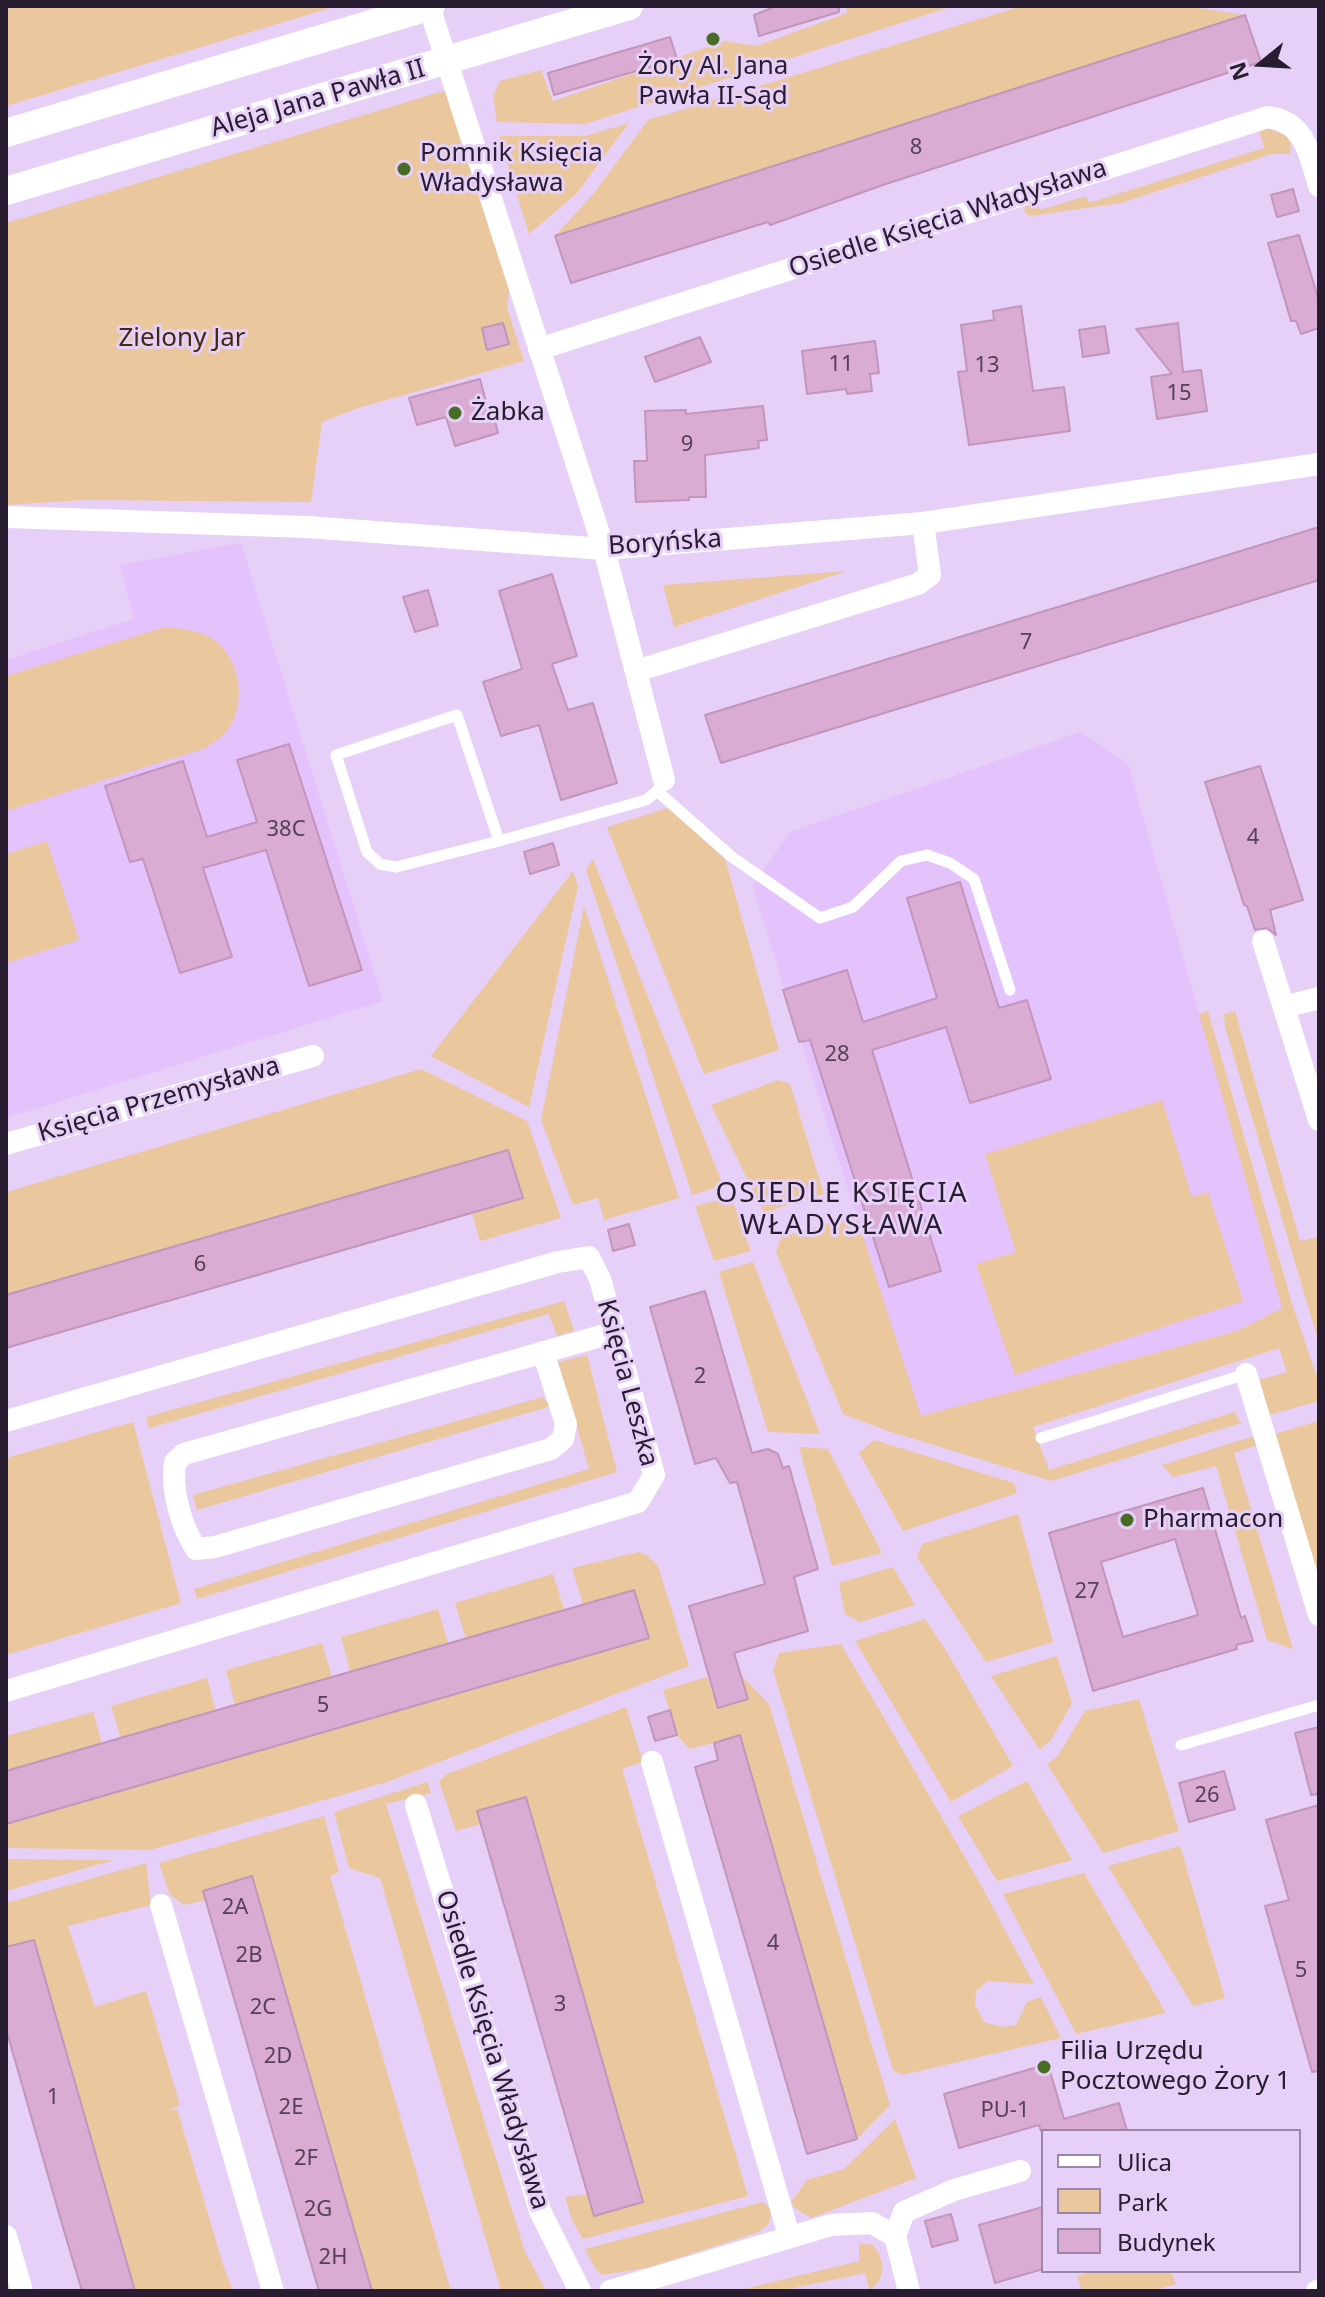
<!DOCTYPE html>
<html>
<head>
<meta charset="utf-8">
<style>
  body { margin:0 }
  #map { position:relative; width:1325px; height:2297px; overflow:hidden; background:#e7d0f8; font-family:"Noto Sans",sans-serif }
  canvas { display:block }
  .frame { position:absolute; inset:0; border:8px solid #281d30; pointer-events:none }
  .legend { position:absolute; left:1041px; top:2129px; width:260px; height:144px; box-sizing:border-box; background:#e7d0f8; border:2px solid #9b88a8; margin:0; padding:10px 14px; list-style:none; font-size:24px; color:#281d30 }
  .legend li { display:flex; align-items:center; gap:16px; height:40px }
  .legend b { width:40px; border:2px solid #9b88a8 }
  .north { position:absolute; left:1221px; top:24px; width:80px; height:80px; -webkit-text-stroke:6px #e7d0f8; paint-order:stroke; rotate:252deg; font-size:22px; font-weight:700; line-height:32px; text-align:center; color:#281d30 }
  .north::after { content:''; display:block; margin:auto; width:28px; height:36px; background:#281d30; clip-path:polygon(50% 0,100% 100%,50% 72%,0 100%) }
</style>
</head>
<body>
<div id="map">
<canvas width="1325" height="2297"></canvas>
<div class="frame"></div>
<ul class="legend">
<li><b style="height:10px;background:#fff"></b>Ulica</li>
<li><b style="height:22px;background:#eac79d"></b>Park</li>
<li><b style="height:22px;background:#daacd3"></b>Budynek</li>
</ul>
<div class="north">N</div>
</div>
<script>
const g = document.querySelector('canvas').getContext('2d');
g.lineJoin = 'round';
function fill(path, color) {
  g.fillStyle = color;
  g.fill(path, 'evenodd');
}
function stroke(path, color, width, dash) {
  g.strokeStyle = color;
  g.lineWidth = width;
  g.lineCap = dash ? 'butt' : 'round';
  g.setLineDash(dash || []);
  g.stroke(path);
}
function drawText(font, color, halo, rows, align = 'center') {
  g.font = font + ' "Noto Sans",sans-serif';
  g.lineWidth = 6;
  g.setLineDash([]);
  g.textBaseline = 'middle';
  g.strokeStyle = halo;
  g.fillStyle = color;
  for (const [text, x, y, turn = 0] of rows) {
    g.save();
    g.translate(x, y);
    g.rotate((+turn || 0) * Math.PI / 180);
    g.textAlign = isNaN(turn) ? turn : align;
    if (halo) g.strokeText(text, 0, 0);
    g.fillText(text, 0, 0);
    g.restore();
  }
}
fill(new Path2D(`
  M241,543L383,1001L6,1118V660L134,619L120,565Z
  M1081,732L1128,764L1283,1308L1237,1331L920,1417L752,886L790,832Z`), '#e4c2fb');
fill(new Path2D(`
  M6,6H337L6,106Z
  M846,6H954L585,124L497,122L493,96L500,81L541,70L553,101L725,41L756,46L847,13Z
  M1022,6H1186L1245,15L555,236L594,193L648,120Z
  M453,88L511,274L507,307L524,361L358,408L322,422L311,502L84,500L6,505V223Z
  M629,123L577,193L529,234L499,136H585Z
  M1264,127L1287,136L1291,146L1290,154H1272L1121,203L1030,216L1024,212L1026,203L1035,201L1040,210L1086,196L1089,203L1264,148L1259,130Z
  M847,571L674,627L663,585Z
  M165,627C183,628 205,631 219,644C242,666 246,707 226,732C221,738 212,743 206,748L6,811V676Z
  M668,808L725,859L779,1050L704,1074L607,827Z
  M47,841L79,940L6,963V854Z
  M593,859L723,1185L692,1195L586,870Z
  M573,871L578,886L529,1107L431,1056Z
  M584,906L679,1198L604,1220L598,1198L573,1205L541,1120Z
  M1208,1011L1293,1307L1319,1383V1401L1269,1415L1259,1380L1287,1372L1279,1348L1033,1427L1049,1470L1234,1412L1241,1423L1051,1481L888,1431L843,1414L776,1252L781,1237L856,1215L921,1416L1237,1331L1282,1308L1199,1014Z
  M1235,1011L1300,1241L1319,1237V1343L1225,1027L1224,1014Z
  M421,1069L527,1121L561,1218L480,1241L472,1213L522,1198L508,1150L6,1295V1192Z
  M778,1080L790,1084L824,1194L764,1213L711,1105Z
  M1162,1100L1192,1197L1208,1192L1243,1301L1015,1375L976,1264L1016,1252L985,1154Z
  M731,1197L751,1251L714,1261L695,1206Z
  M753,1262L820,1434L768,1432L719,1272Z
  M564,1301L574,1331L557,1336L549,1314L149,1428L146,1417Z
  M587,1355L617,1472L197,1599L194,1589L589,1469L558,1362Z
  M543,1397L551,1406L197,1510L193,1495Z
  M1319,1421V1578L1271,1435Z
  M133,1422L181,1603L6,1655V1458Z
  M1257,1435L1260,1444L1234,1453L1293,1649L1267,1640L1216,1466L1173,1477L1162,1465Z
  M874,1440L1014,1483L1017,1493L903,1531L859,1453Z
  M799,1447L828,1449L882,1553L832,1566Z
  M1018,1514L1053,1642L986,1662L917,1557L922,1544Z
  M639,1552L648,1556L658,1566L689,1666L387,1782L150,1850L6,1848V1824L648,1639L634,1590L583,1604L572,1568Z
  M893,1567L915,1605L860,1622L845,1614L839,1583Z
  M553,1574L564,1609L466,1639L455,1603Z
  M438,1609L448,1643L350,1671L341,1637Z
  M925,1619L945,1649L1013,1766L951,1802L855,1641Z
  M322,1643L332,1677L235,1704L226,1670Z
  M841,1644L981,1885L1034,1984L987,1981L976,1991L975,2005L984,2022L1002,2027L1016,2025L1027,2002L1041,1997L1061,2038L902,2075L893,2070L773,1670L779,1653Z
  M1057,1656L1072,1703L1051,1740L1040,1750L991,1676Z
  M741,1675L769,1704L890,2105L857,2139L740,1736L690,1749L677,1735L663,1690L707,1677L719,1707L748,1699Z
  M207,1678L216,1711L121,1739L111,1706Z
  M1139,1699L1179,1831L1103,1853L1047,1764L1057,1757L1085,1711Z
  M626,1707L643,1762L622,1769L748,2196L583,2239L572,2220L565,2197L588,2194L594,2216L643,2201L526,1798L477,1811L480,1824L456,1831L439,1781L447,1774Z
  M93,1712L102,1744L6,1771V1736Z
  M1027,1781L1072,1860L997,1881L958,1816Z
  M427,1782L431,1793L386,1804L525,2252L546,2291H501L380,1878L349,1868L334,1812Z
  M324,1816L339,1872L330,1876L451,2291H372L252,1876L204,1890L206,1900L184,1905L170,1895L159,1863Z
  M1180,1846L1225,1998L1193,2006L1108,1866Z
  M6,1859L114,1860L6,1891Z
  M146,1863L151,1905L68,1926L95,2007L146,1991L180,2105L168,2111L177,2109L223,2265L233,2291H135L34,1940L6,1947V1903Z
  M1084,1873L1166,2013L1076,2034L1003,1894Z
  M895,2119L916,2178L811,2218L795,2208L791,2202L807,2180L844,2169Z
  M763,2202L772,2210L769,2223L759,2232L647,2268L602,2275L596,2270L585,2249Z
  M859,2243L873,2245C886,2263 886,2276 870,2291L865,2273L780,2291H736L859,2261Z
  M1093,2271H1171L1176,2284L1153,2291H1082L1077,2276Z`), '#eac79d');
const building = new Path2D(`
  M777,6H839V12L759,36L754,15Z
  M1245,15L1261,62L883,185L770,225L768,222L571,283L555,236Z
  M670,37L677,59L554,95L548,73Z
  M1293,189L1299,211L1277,217L1271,195Z
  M1299,235L1319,301V328L1301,334L1296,321H1291L1268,243Z
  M1021,306L1033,391L1064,387L1070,431L969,445L958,372L967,371L961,325L994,320L993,311Z
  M503,323L509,344L487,350L482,328Z
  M1178,323L1183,372L1201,370L1207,411L1157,419L1151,377L1172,374L1136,329Z
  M1105,326L1109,353L1083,357L1079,330Z
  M700,337L711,362L655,382L645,357Z
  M875,341L879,373L870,374L872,391L847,394L846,389L807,394L802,351Z
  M480,379L487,406L491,405L498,433L455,446L446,417L417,425L409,398Z
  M763,406L767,440L758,441L759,448L705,455L706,497H689V500L636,502L634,461H647L645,411L686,410V414Z
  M1319,527V580L721,763L705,715Z
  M552,574L577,656L552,664L568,710L593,703L617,783L561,800L539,725L501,736L483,682L522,669L499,591Z
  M428,590L438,625L415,632L403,597Z
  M289,744L362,970L309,986L266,850L203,868L232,957L180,973L143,859L130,862L105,786L183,761L207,837L257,822L237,760Z
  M1260,766L1303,900L1270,910L1276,935L1267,928L1255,930L1247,906L1244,905L1205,782Z
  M553,843L559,865L530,874L524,852Z
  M960,882L999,1008L1027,1000L1051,1079L970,1103L946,1027L872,1050L941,1271L889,1287L810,1040L799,1042L783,990L847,970L863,1022L937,998L907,898Z
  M508,1150L523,1198L6,1348V1295Z
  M629,1224L635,1245L613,1251L608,1230Z
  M705,1291L752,1453L768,1449L778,1454L783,1468L789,1466L818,1569L794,1577L808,1631L734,1653L748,1699L718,1708L689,1606L765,1584L737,1482L730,1483L716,1458L695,1464L650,1307Z
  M1203,1488L1241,1618L1245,1616L1253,1641L1236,1645L1237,1649L1093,1691L1049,1533ZM1175,1539L1198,1615L1123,1637L1101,1562Z
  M634,1590L649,1638L6,1824V1771Z
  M670,1710L677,1735L655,1741L648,1717Z
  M1319,1727V1794L1311,1795L1295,1733Z
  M740,1735L857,2139L807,2154L695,1767L718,1760L714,1743Z
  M1224,1771L1235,1809L1189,1822L1179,1783Z
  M526,1797L643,2202L594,2216L477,1811Z
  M1319,1805V2071L1312,2072L1265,1906L1289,1900L1266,1820Z
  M252,1876L372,2291H319L265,2106L203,1891Z
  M34,1940L135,2291H82L62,2224L6,2029V1947Z
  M1048,2064L1064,2119L1119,2103L1127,2131H1041L1039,2125L959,2148L944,2094Z
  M1043,2207V2269L995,2283L979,2225Z
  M951,2214L958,2240L932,2247L925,2221Z`);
fill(building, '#daacd3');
stroke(building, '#c296bc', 2);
stroke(new Path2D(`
  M657,791L732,857L820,918L853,907L901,861L927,855L950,863L974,879L1010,990
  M499,841L457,715L336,755L367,852L380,864L396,867L499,841L646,800L657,791L664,780
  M1041,1438L1246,1374
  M1181,1745L1319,1705`), '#fff', 11);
stroke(new Path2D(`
  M429,6L604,549L664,780
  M539,349L1268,117C1306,122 1309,154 1319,186
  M6,517L308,527L604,549L923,523L1319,464
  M636,671L918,584L930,575L923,523
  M1263,941L1319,1120
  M1284,1007L1319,998
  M6,1144L313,1056
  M543,1352L566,1424L563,1439L551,1449L215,1547L196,1549C181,1525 171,1491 175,1462L184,1454L615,1332
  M1246,1374L1319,1615
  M6,1421L558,1262L589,1257L600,1279L654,1475L638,1502L6,1691
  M652,1762L789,2236
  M416,1805L540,2211L580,2291
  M161,1905L273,2291
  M6,2236L22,2291
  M895,2236L904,2212L954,2190L1020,2171
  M610,2291L831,2225L872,2223L895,2236L909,2291
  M1317,2291L1319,2290`), '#fff', 22);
stroke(new Path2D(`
  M6,133L431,6
  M6,191L629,6`), '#fff', 28);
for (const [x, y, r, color] of [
  [713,39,8,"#496c24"],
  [404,169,8,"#496c24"],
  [455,413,8,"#496c24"],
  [1127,1520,8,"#496c24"],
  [1044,2067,8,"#496c24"]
]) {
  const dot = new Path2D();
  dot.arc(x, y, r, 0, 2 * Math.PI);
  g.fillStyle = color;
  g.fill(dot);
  stroke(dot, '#e7d0f8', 3);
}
drawText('22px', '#544159', null, [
  ["8",916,148],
  ["11",841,365],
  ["13",987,366],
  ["15",1179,394],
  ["9",687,445],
  ["7",1026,643],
  ["38C",286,830],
  ["4",1253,838],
  ["28",837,1055],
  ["6",200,1265],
  ["2",700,1377],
  ["27",1087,1592],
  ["5",323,1706],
  ["26",1207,1796],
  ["2A",235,1908],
  ["4",773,1944],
  ["2B",249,1956],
  ["5",1301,1971],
  ["3",560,2005],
  ["2C",263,2008],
  ["2D",278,2057],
  ["1",53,2098],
  ["2E",291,2108],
  ["PU-1",1005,2111],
  ["2F",306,2159],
  ["2G",318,2210],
  ["2H",333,2258]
]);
drawText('26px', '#281d30', '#e7d0f8', [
  ["Żory Al. Jana",713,67,"center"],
  ["Pawła II-Sąd",713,97,"center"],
  ["Pomnik Księcia",420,154],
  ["Władysława",420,184],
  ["Żabka",471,413],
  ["Pharmacon",1143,1520],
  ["Filia Urzędu",1060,2052],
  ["Pocztowego Żory 1",1060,2082]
], 'left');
drawText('26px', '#281d30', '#e7d0f8', [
  ["Aleja Jana Pawła II",318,99,-16],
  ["Osiedle Księcia Władysława",948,219,-18],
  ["Boryńska",665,543,-4],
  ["Księcia Przemysława",159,1100,-16],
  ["Księcia Leszka",627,1383,75],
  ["Osiedle Księcia Władysława",492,2050,73]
]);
drawText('26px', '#402b11', '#e7d0f8', [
  ["Zielony Jar",182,339]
]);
g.letterSpacing = '2px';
drawText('28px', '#281d30', '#e7d0f8', [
  ["OSIEDLE KSIĘCIA",842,1194],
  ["WŁADYSŁAWA",842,1226]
]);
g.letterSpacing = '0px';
</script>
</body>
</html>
